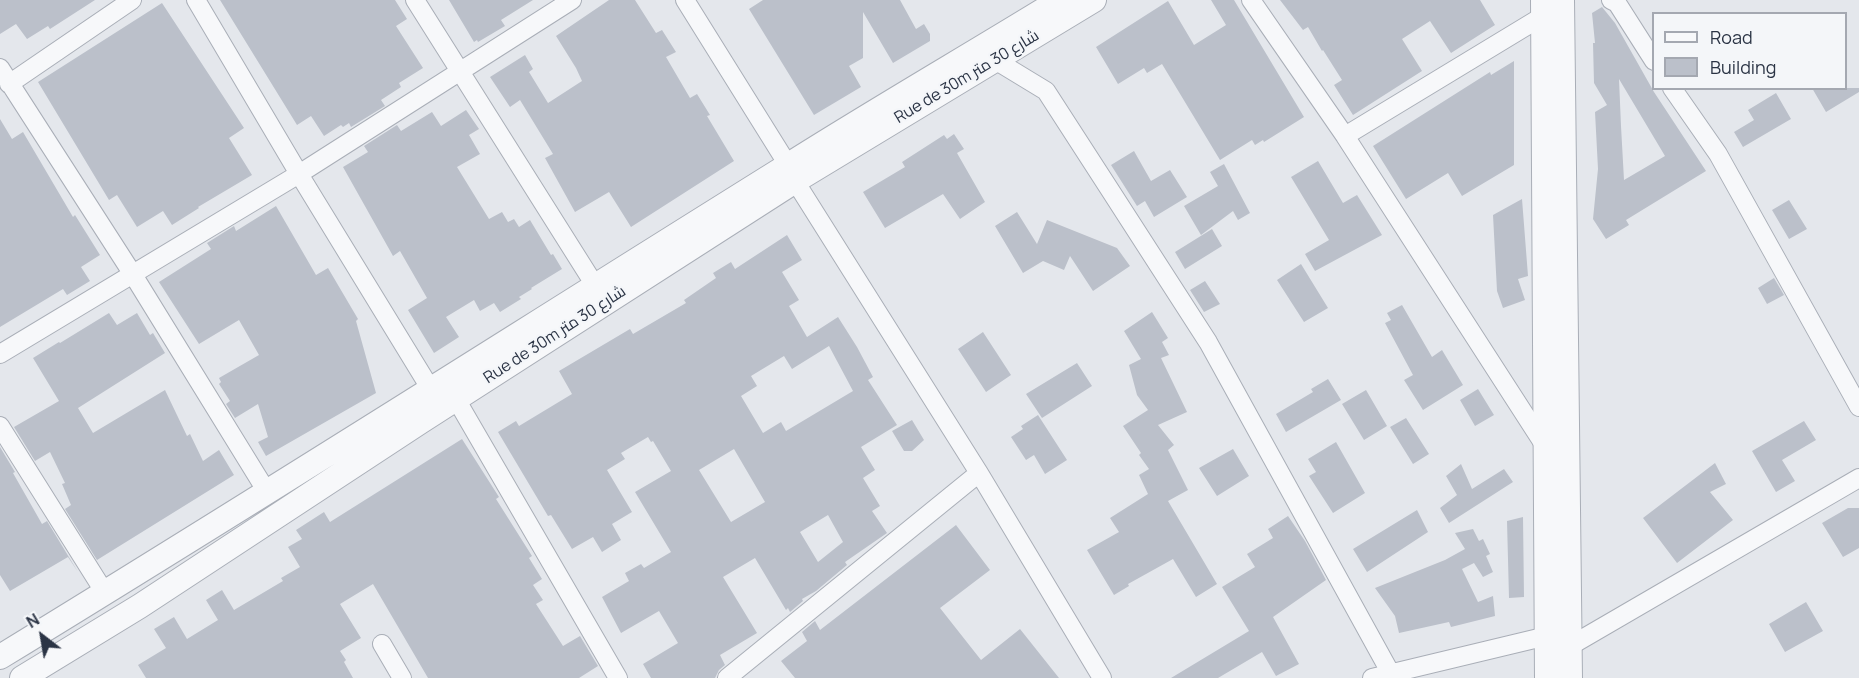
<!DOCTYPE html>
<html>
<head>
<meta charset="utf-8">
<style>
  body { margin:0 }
  #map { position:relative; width:1859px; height:678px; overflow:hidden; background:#e4e7ec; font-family:Manrope,sans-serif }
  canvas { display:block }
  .legend { position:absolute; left:1652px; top:12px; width:195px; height:78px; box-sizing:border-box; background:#f4f6f9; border:2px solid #a4a8b1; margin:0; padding:8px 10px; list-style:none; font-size:18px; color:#2b3445 }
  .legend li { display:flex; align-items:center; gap:12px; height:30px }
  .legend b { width:30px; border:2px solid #a4a8b1 }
  .north { position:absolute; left:12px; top:606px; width:60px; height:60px; -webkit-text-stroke:4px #f4f6f9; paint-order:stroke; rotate:329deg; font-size:16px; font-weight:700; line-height:24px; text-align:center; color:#2b3445 }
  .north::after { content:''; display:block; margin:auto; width:21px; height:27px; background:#2b3445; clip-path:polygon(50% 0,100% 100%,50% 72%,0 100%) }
</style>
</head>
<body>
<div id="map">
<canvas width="1859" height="678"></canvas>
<ul class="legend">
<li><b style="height:8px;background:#f7f8fa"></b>Road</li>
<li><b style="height:16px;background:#bbc0ca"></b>Building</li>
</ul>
<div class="north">N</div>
</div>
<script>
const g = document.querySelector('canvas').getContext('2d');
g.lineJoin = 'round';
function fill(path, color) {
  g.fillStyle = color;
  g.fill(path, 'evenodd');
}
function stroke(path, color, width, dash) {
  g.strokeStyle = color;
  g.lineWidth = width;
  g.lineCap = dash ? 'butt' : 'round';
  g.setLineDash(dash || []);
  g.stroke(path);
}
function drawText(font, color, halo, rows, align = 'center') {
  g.font = font + ' Manrope,Cairo,sans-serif';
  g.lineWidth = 4.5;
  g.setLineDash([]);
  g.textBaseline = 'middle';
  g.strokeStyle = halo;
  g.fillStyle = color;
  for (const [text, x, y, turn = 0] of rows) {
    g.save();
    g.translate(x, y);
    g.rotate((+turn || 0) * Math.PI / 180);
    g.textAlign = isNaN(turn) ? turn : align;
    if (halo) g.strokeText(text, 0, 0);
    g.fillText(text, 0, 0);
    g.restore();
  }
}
fill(new Path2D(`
  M0,0H95L50,29L48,26L27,39L16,24L0,34Z
  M220,0H395L407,19L396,26L423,68L399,83L401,87L381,100L385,106L351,127L349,123L343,127L341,125L324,136L311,116L297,125Z
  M449,0H533L501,20L505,26L478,42L477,40L474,42Z
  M609,0H635L656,33L662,30L676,52L666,57L690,98L697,94L710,115L707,116L734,161L631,227L609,192L575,212L545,158L553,154L520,100L510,107L490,77L525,55L533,69L529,72L548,103L582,81L576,68L556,36Z
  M763,0H900L916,29L924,24L930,34V41L893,63L863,12V58L849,66L861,87L814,115L749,9Z
  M1211,0H1234L1304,117L1264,142L1263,140L1255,145L1252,140L1220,160L1162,64L1147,73L1144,68L1118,84L1096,47L1168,1L1194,45L1226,25Z
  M1280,0H1480L1495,25L1451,53L1430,21L1402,39L1422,71L1353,115L1334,85L1342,80L1323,50L1322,51L1308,27L1303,30Z
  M162,3L244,128L229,138L252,175L198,207L199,208L172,225L163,211L137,227L117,195L109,200L38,82Z
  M1602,7L1615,23L1654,92L1706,171L1626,220L1629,225L1606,239L1593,219L1598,169L1595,112L1607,105L1594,83L1593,43H1595L1592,13ZM1619,79L1665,156L1624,180L1621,126Z
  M1514,61V165L1462,196L1448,173L1406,199L1373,146L1490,72L1491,75Z
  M1812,88H1859V92L1826,112Z
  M1776,93L1791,119L1743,147L1734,132L1754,120L1748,110Z
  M466,110L479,129L469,135L480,154L457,167L489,219L502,212L508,222L514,219L519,227L530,220L551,255L553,254L562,269L531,288L532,289L519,297L521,299L500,312L494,303L480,311L474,300L446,317L459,337L434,353L408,310L427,298L400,251L393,256L343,167L368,152L364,146L397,125L401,131L432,112L441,126Z
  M0,119L12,139L23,132L73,217L75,215L100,255L81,267L90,281L67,295L63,289L0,327Z
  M954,134L964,149L957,153L985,202L960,219L943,194L885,228L863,192L905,167L902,162L944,135L947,139Z
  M1134,151L1151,181L1170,170L1187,197L1154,217L1145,201L1137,206L1111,165Z
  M1318,161L1343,203L1357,195L1382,235L1315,271L1305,254L1329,240L1291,177Z
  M1224,164L1250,213L1238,220L1233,211L1201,235L1184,206L1218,186L1210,172Z
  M1522,199L1528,276L1518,279L1525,300L1503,308L1497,291L1493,215Z
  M1789,200L1807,229L1789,239L1772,210Z
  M276,206L316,275L328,268L358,319L356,321L376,393L266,456L258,442L268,437L258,404L235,418L226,404L230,401L219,384L221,382L219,378L259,355L239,320L199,344L159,282L211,249L207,243L234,226L236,231Z
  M1017,212L1037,244L1047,220L1117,248L1130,266L1093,291L1070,256L1064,270L1043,261L1023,273L995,226Z
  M1212,229L1222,246L1185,269L1175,252Z
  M787,235L802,260L782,272L799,300L789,306L807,337L838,317L857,347L873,377L868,380L897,425L861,447L875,470L863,478L880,506L872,511L887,533L845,562L847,565L816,591L802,599L803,601L790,612L788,608L786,610L755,558L723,577L757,633L720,655L725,665L719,670L715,678H651L643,664L678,643L659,611L621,633L602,597L629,581L625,573L641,564L644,568L671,552L635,492L671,471L653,441L651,442L648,437L621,453L625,459L607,470L632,512L612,524L621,540L602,552L593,537L572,549L551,515L548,516L498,432L516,421L519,426L572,394L559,371L630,329L633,334L686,303L684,300L716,278L713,273L731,262L735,269ZM829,346L853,391L786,431L781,422L763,433L741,396L757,386L751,376L784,356L792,369ZM734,449L765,502L731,522L699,470ZM828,515L843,542L818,562L800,532Z
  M1301,264L1328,308L1304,322L1277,280Z
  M1774,278L1784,295L1767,304L1758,288Z
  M1205,281L1220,304L1204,312L1190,290Z
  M1402,305L1432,357L1442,350L1463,385L1423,410L1404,380L1413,375L1385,323L1391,320L1387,313Z
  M1152,312L1168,338L1162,342L1169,355L1161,358L1187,412L1158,425L1174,445L1168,450L1188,490L1168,501L1217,584L1196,597L1173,559L1128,584L1129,586L1114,595L1087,550L1119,532L1110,518L1148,494L1139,475L1149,469L1139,455L1141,453L1123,426L1148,410L1137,395L1129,365L1141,359L1124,331Z
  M109,313L117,325L137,313L150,335L153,333L165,353L78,408L93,433L165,390L187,436L190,434L203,461L219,450L234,475L97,560L65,509L71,505L62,484L65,483L50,452L35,461L14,427L59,401L33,358L59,342L60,343Z
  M983,332L1011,375L986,392L958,349Z
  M1077,363L1092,386L1042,418L1026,394Z
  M1328,379L1341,400L1286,432L1276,414L1313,392L1311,389Z
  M1478,389L1494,415L1475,426L1460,400Z
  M1366,390L1387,426L1364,440L1342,404Z
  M1038,415L1067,460L1045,474L1034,455L1026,460L1011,437L1023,429L1021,426Z
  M1406,418L1429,454L1413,464L1390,427Z
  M912,420L924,440L912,451H904L892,431Z
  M1804,421L1816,440L1782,460L1795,481L1776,492L1752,451Z
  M462,439L499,497L496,499L532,556L529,558L542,579L533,585L543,600L536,604L563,646L580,636L598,666L579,678H428L373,584L340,604L361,638L340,651L346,660L344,662L353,678H146L138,665L166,648L154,629L174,617L187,639L218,620L206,600L222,590L234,610L283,581L281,578L300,567L288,547L302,539L296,530L324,512L330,522Z
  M1336,442L1365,493L1333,513L1309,476L1316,472L1308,459Z
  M0,447L15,472L13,473L42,524L47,521L78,572L68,557L10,591L0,575Z
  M1233,449L1249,476L1217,496L1199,468Z
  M1715,463L1726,484L1710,492L1733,520L1677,563L1643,518Z
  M1461,464L1472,489L1504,469L1513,482L1449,523L1440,508L1457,495L1446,476Z
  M1848,508H1859V548L1843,557L1822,523Z
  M1417,510L1428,532L1367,572L1353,549Z
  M1288,516L1305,541L1326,580L1273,617L1299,664L1276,676L1262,652L1218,678H1171L1249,631L1222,587L1255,567L1247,554L1273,538L1268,529Z
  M1523,517L1524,597L1509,598L1507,521Z
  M956,525L990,570L940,608L981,660L1020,629L1059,678H795L781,661L807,641L802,632L815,621L820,630Z
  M1473,529L1479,541L1483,539L1490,554L1486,556L1493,572L1483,577L1474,563L1462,569L1478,602L1493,596L1495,616L1451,627L1449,622L1399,633L1395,616L1375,588L1445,560L1465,549L1455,533Z
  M1806,602L1823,631L1785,652L1769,624Z`), '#bbc0ca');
const minor = new Path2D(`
  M196,0L299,174L430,388
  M415,0L596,287
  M685,0L788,165L795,181L979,473L1102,678
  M1251,0L1345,136L1545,446
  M1611,0L1617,3L1654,61
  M995,60L1046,91L1110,190L1208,342L1390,672
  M0,68L132,273L267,492
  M9,84L132,0
  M1672,88L1718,154L1859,407
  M1345,136L1543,16
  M0,354L299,174L572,0
  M456,399L618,678
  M0,426L105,593
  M382,644L402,678
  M1570,646L1859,478
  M727,678L979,473
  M1372,678L1547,636`);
const tertiary = new Path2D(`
  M1543,0L1547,678
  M1562,0L1570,678
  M0,657C264,496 524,330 787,166C877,109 969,56 1060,0
  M22,678L140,606L420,422L795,181L1094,0`);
stroke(minor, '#a9aeb7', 20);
stroke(tertiary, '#a9aeb7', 26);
stroke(minor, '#f7f8fa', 18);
stroke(tertiary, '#f7f8fa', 24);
drawText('16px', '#2b3445', '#f4f6f9', [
  ["Rue de 30m شارع 30 متر",967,77,-31],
  ["Rue de 30m شارع 30 متر",555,335,-33]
]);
</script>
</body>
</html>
